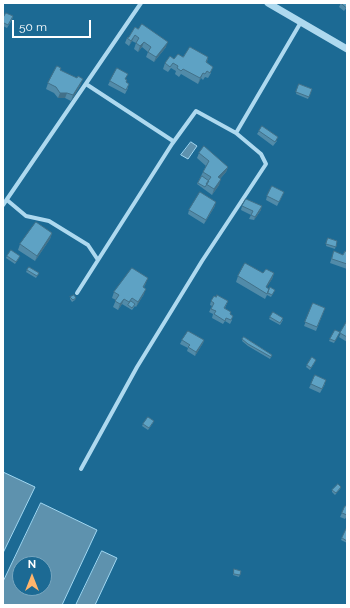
<!DOCTYPE html>
<html>
<head>
<meta charset="utf-8">
<style>
  body { margin:0 }
  #map { position:relative; width:350px; height:608px; overflow:hidden; background:#1c6a94; font-family:Raleway,sans-serif }
  canvas { display:block }
  .frame { position:absolute; inset:0; border:4px solid #fff; pointer-events:none }
  .north { position:absolute; left:12px; top:556px; width:40px; height:40px; box-sizing:border-box; background:#1c6a94; border:1px solid #77a6bf; border-radius:50%; rotate:0deg; font-size:11px; font-weight:700; line-height:16px; text-align:center; color:#fff }
  .north::after { content:''; display:block; margin:auto; width:14px; height:18px; background:#ffb56c; clip-path:polygon(50% 0,100% 100%,50% 72%,0 100%) }
  .scale { position:absolute; left:12px; top:20px; width:79px; height:18px; box-sizing:border-box; border:2px solid #fff; border-top:0; padding-left:5px; font-size:12px; line-height:14px; white-space:nowrap; color:#fff; -webkit-text-stroke:3px #1c6a94; paint-order:stroke }
</style>
</head>
<body>
<div id="map">
<canvas width="350" height="608"></canvas>
<div class="frame"></div>
<div class="north">N</div>
<div class="scale">50 m</div>
</div>
<script>
const g = document.querySelector('canvas').getContext('2d');
g.lineJoin = 'round';
function fill(path, color) {
  g.fillStyle = color;
  g.fill(path, 'evenodd');
}
function stroke(path, color, width, dash) {
  g.strokeStyle = color;
  g.lineWidth = width;
  g.lineCap = dash ? 'butt' : 'round';
  g.setLineDash(dash || []);
  g.stroke(path);
}
const water = new Path2D(`
  M191,142L197,146L188,159L181,155Z
  M3,472L35,487L3,553Z
  M41,503L97,530L62,605H3V582ZM20,564H44V588H20Z
  M102,551L117,558L95,605H76Z`);
fill(water, '#5e92ae');
stroke(water, '#a1d7f1', 1);
stroke(new Path2D(`
  M86,84L173,141
  M7,200L26,216L49,221L88,245L98,260
  M3,205L141,3
  M77,293L172,144L196,111L236,133L301,22
  M81,469L137,367L202,261L266,164L261,154L236,133`), '#aed9ef', 4);
stroke(new Path2D(`
  M268,3L347,49`), '#aed9ef', 7);
fill(new Path2D(`
  M341,3L347,7L344,11L339,7Z
  M13,16L12,20L7,28L3,26V18Z
  M135,27L166,47L154,62L146,57L148,52L142,47L138,52L134,49L136,43L132,41L129,46L125,43L127,38L129,37Z
  M183,57H208L207,62L211,73L208,78L205,77L203,80L201,78L198,84L181,74L179,77L175,74L176,71L171,68L168,72L163,69L165,63L174,59Z
  M61,70L81,84L71,101L65,98H58L54,93L46,89L48,83Z
  M126,79V82L128,88L125,94L108,85L110,81Z
  M299,84L312,89L308,99L296,94Z
  M259,131L277,141L273,146L257,134Z
  M199,153L228,167L226,172L220,179L219,185L212,195L197,184L206,166L197,158Z
  M267,196H282L277,206L266,200Z
  M215,206L204,224L188,214L189,210Z
  M242,206L261,210L254,220L249,219L251,215L241,210Z
  M52,233L50,239L35,261L18,250L20,244Z
  M328,238L337,241L335,249L326,246Z
  M334,251L343,255L347,252V269L330,263Z
  M7,256L19,258L15,264L6,258Z
  M27,270L39,273L36,278L26,272Z
  M263,273H274L272,279L266,288L269,289L275,290L271,297L267,295L265,299L236,282L238,276Z
  M146,283L144,287V294L136,307L135,306L132,310L122,304L118,310L113,307L116,300L112,298L114,292Z
  M70,297L76,298L75,300L72,302L70,299Z
  M216,297L228,301L225,308L230,315L232,320L230,324L225,321L223,324L212,318L213,314L209,312L212,306L210,305L211,301Z
  M313,303L325,308L316,331L304,326Z
  M270,317L283,320L280,325L269,319Z
  M347,321V342L339,337Z
  M340,332L334,343L329,341L330,339Z
  M244,337L272,355L270,359L248,346L242,341Z
  M182,340H204L203,343L195,356L187,351L188,348L180,344Z
  M315,362L310,370L306,367L307,365Z
  M311,384H325L320,393L309,388Z
  M153,423L148,430L142,426L143,424Z
  M341,487L340,489L335,495L332,492V490Z
  M347,506V516L345,519L340,517L342,513Z
  M347,527V543L341,540Z
  M234,569L241,571L239,577L233,575Z`), '#518ba9');
fill(new Path2D(`
  M135,35L132,41L129,46L131,41Z
  M144,42L142,47L138,52L140,46Z
  M168,42L166,47L154,62L156,57Z
  M203,73L201,78L198,84L200,78Z
  M83,79L81,84L71,101L73,95Z
  M60,93H67L65,98H58Z
  M228,167L226,172L216,183L218,177Z
  M221,179L219,185L212,195L214,189Z
  M216,202L215,206L204,224L206,220Z
  M262,206L261,210L254,220L255,217Z
  M52,233L50,239L35,261L37,256Z
  M274,273L272,279L264,292L266,287Z
  M148,278L146,283L141,292L143,287Z
  M146,289L144,294L136,307L138,302Z
  M124,299L122,304L118,310L120,304Z
  M204,340L203,343L195,356L196,352Z`), '#427189');
const building = new Path2D(`
  M341,3H347V6L346,7Z
  M6,13L13,16L8,25L4,23L3,25V18Z
  M142,24L168,42L156,57L148,52L151,47L144,42L140,46L136,43L139,38L135,35L131,41L127,38L129,37L135,27L138,29Z
  M190,47L208,57L206,62L213,67L210,73L207,71L205,74L203,73L200,78L183,69L181,71L177,68L178,66L173,63L170,67L165,63L170,56L174,59L178,54L183,57Z
  M57,66L61,68L60,70L77,78L78,76L83,79L73,95L67,93H60L56,87L48,83Z
  M117,68L128,74L125,79L127,80L126,82L129,84L126,90L110,81Z
  M299,84L312,89L309,97L296,92Z
  M262,126L278,137L275,142L259,131Z
  M204,146L228,167L218,177L221,179L214,189L206,184L211,177L203,172L209,161L199,153Z
  M202,176L209,181L205,187L198,183Z
  M272,186L284,192L279,202L267,196Z
  M200,192L216,202L206,220L189,210Z
  M246,199L262,206L255,217L251,215L253,211L242,206Z
  M36,222L52,233L37,256L20,244Z
  M328,238L337,241L336,247L326,244Z
  M11,250L20,256L16,262L7,256Z
  M334,251L343,255L345,251L347,252V264L332,259Z
  M245,263L263,273L266,269L274,273L266,287L269,289L267,294L238,276Z
  M29,267L39,273L37,276L27,270Z
  M132,268L148,278L143,287L146,289L138,302L132,298L129,302L124,299L120,304L115,301L119,295L114,292Z
  M270,287L275,290L272,295L268,293Z
  M74,295L76,298L73,300L70,297Z
  M217,295L228,301L224,308L231,312L230,314L233,316L231,320L226,318L225,321L214,314L216,311L211,309L214,303L211,301L214,296L216,297Z
  M131,301L135,304L132,308L128,305Z
  M313,303L325,308L317,327L305,322Z
  M273,312L283,318L280,323L270,317Z
  M347,321V337L340,333Z
  M335,330L340,332L335,341L330,339Z
  M188,331L204,340L196,352L188,347L190,345L182,340Z
  M244,337L272,355L271,357L248,344L242,339Z
  M312,357L316,360L311,368L307,365Z
  M315,375L326,380L322,389L311,384Z
  M148,417L154,421L149,428L143,424Z
  M338,484L341,487L336,493L332,490Z
  M345,506H347V515L342,513Z
  M347,527V541L342,538Z
  M234,569L241,571L240,575L234,574Z`);
fill(building, '#5ea2c4');
stroke(building, '#427189', 1);
</script>
</body>
</html>
